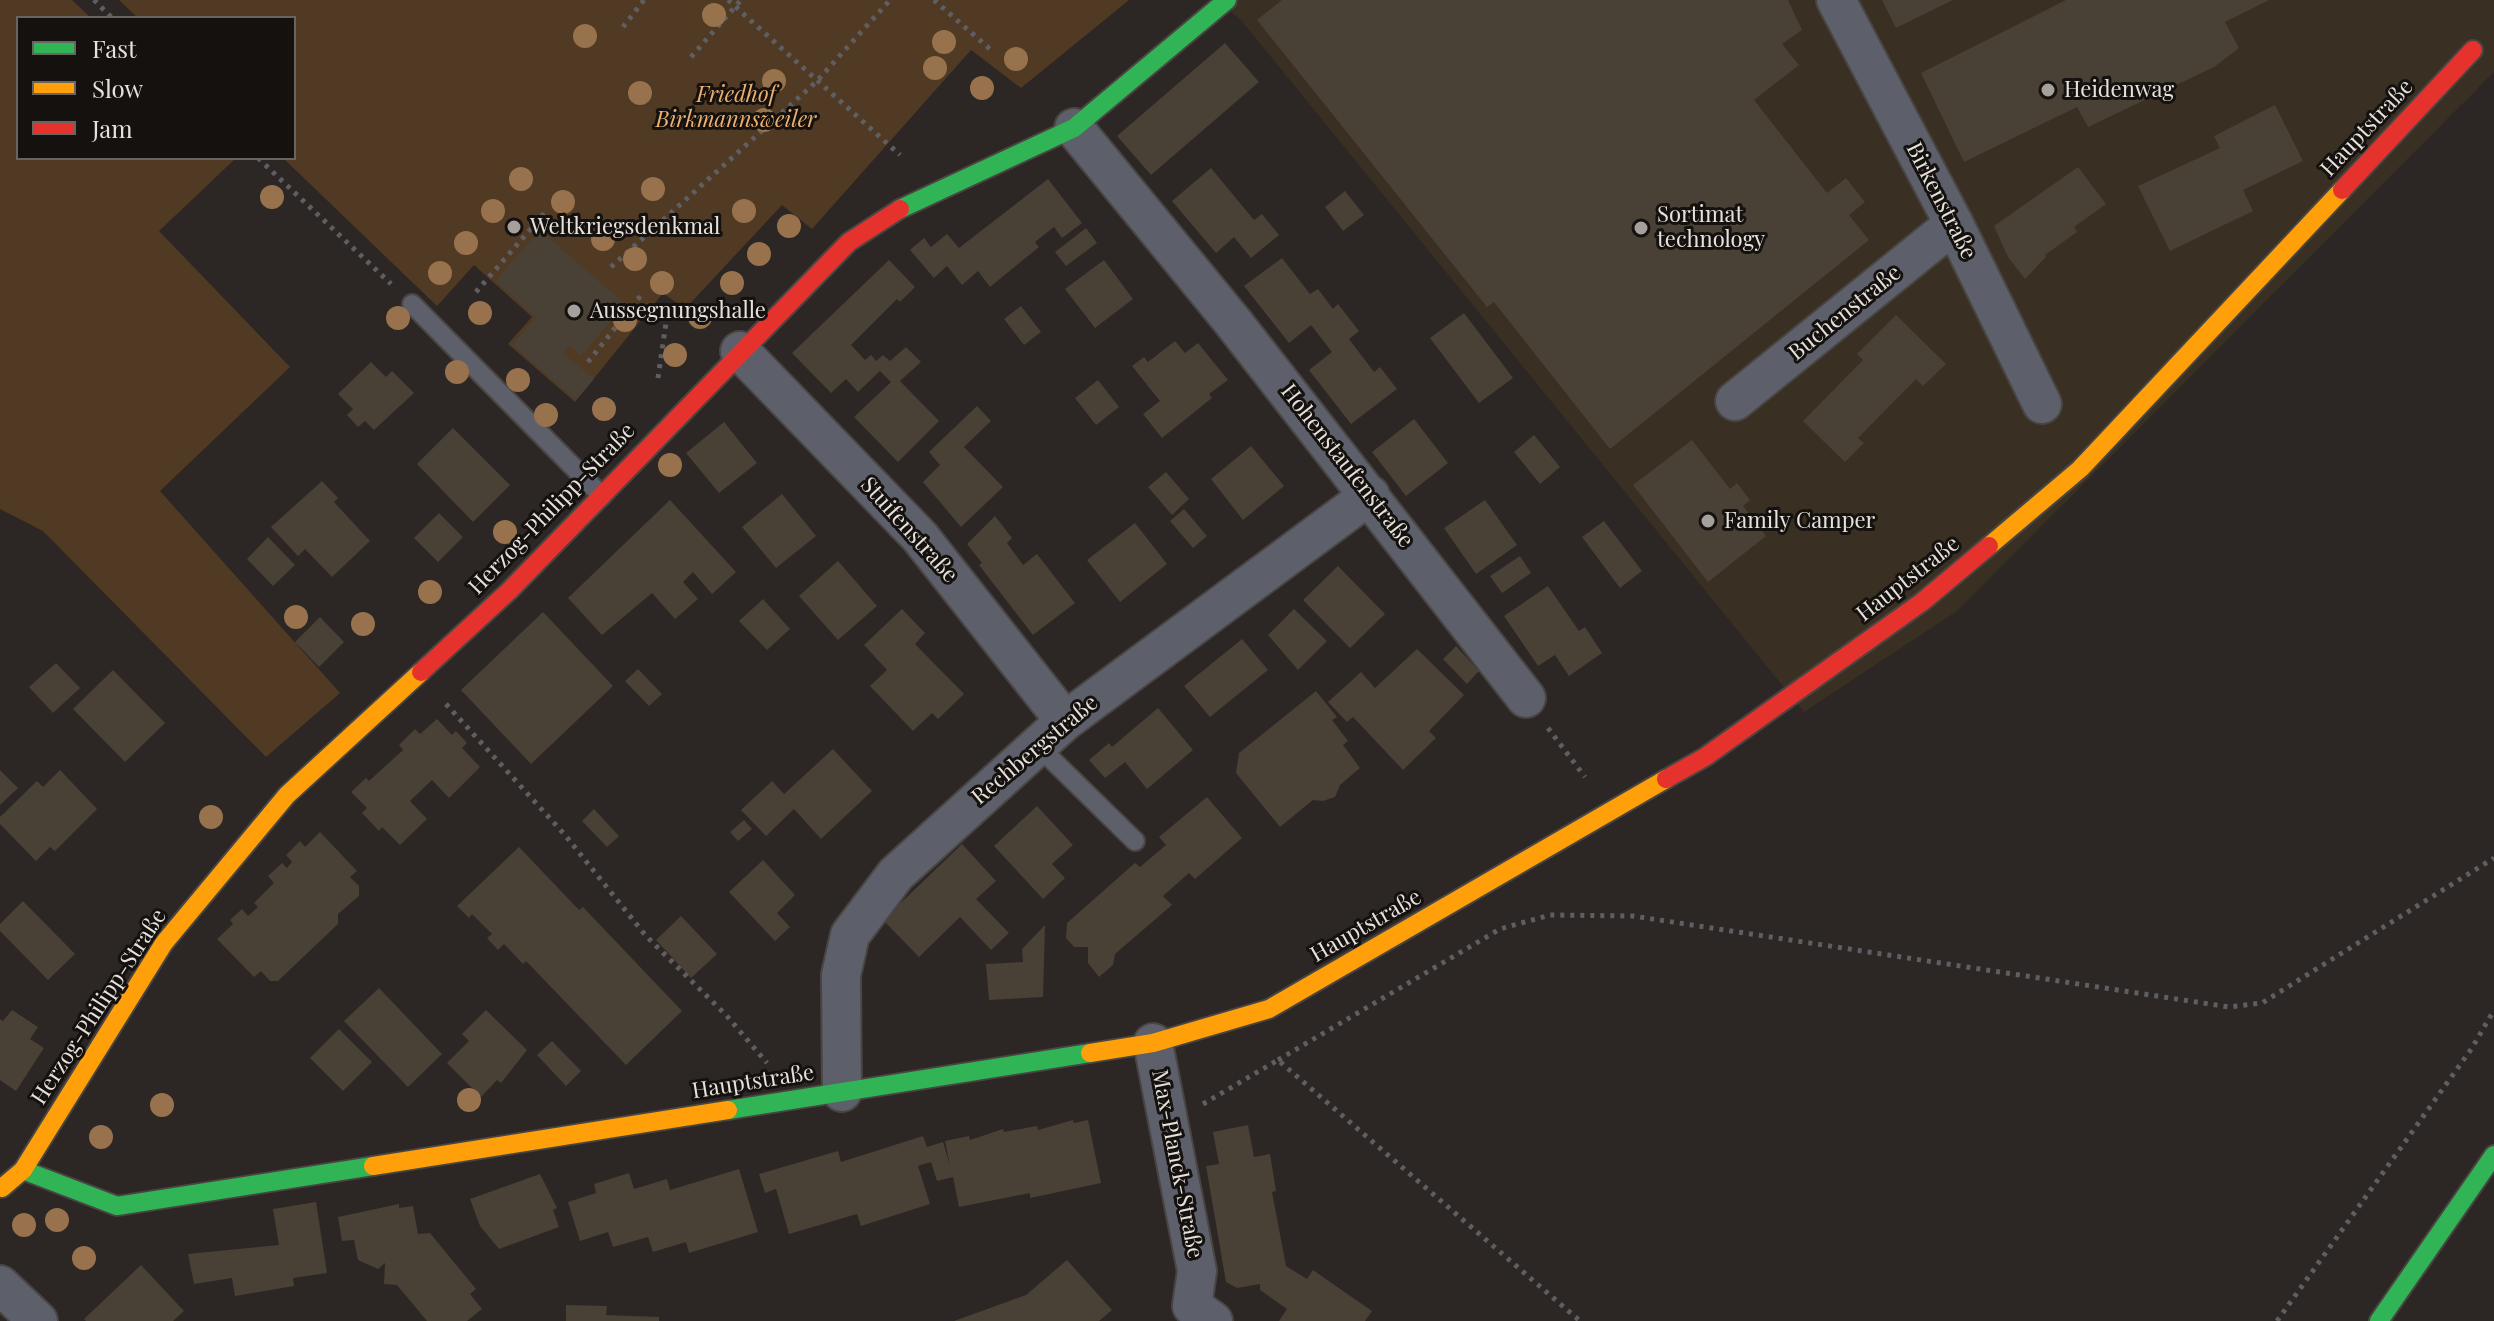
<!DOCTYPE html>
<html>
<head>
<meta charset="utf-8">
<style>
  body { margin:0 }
  #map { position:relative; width:2494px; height:1321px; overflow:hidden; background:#2c2724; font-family:"Playfair Display",serif }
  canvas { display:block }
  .legend { position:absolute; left:16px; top:16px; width:280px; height:144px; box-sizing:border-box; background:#14110e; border:2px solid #686460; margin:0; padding:10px 14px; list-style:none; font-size:24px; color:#e6e1dc }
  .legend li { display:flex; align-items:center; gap:16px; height:40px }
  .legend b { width:40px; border:2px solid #686460 }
</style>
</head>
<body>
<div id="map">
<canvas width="2494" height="1321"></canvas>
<ul class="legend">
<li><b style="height:10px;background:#30b455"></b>Fast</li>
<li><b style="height:10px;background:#ff9f0a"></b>Slow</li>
<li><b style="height:10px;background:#e5322d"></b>Jam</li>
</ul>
</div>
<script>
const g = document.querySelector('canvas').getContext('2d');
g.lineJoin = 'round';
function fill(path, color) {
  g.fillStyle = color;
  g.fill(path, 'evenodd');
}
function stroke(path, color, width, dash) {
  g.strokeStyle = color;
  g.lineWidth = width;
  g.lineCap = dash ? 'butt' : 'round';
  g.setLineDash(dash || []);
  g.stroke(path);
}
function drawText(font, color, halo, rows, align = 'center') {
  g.font = font + ' "Playfair Display",serif';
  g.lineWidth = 6;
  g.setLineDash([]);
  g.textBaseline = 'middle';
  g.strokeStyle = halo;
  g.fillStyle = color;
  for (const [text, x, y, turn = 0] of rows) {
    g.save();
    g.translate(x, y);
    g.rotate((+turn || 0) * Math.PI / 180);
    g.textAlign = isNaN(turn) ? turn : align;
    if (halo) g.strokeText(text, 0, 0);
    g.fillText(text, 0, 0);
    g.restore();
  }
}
fill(new Path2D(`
  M1216,0H2494V72L1957,611L1804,712L1241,20Z`), '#3a2f23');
fill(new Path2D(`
  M0,0H72L91,18H18V158H236L159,231L290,367L160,491L340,693L266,757L43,531L0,509Z
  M119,0H1129L1021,88L971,50L812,229L782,205L685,309L663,293L575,402L508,344L532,317L474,265L437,306L283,158H294V18H138Z`), '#503a24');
fill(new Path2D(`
  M1282,0H1788L1802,30L1782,44L1799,65L1754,100L1827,193L1846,178L1865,202L1849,215L1869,240L1610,449L1494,302L1487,307L1257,20Z
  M1882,0H1953L1896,28Z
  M2066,0H2269L2225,22L2239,48L2214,67L2088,127L2077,107L1964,162L1921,73Z
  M1225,43L1259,82L1151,175L1117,136Z
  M2275,105L2303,161L2243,190L2253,211L2170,251L2138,186L2220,148L2214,136Z
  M2078,167L2106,204L2074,227L2077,232L2045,255L2046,257L2025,279L2008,257L1994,226Z
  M1211,168L1254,220L1262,214L1279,235L1251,258L1234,237L1216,253L1172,201Z
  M1048,179L1082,223L1062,238L1054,227L1035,242L1039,247L990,287L978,271L962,285L947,266L934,278L910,250L924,238L931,247L947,234L959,248Z
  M1345,191L1364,215L1343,231L1325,207Z
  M1086,228L1097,243L1066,266L1055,252Z
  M540,230L625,304L581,356L569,345L563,353L594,379L576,400L512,345L536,317L495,281Z
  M1282,258L1310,294L1318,289L1333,309L1338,304L1359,331L1349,339L1374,372L1380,367L1397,389L1351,424L1309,370L1332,352L1311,325L1289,343L1244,286Z
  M889,260L915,287L900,302L897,299L851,345L865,360L871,355L876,361L883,355L890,361L906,347L921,362L900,381L939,421L898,462L854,417L891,382L880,371L858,392L846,379L831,393L792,353Z
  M1104,260L1133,299L1095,328L1065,289Z
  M1021,306L1041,332L1024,345L1004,319Z
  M1464,313L1513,378L1479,403L1430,338Z
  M1896,315L1946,364L1923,386L1916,379L1858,438L1864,443L1845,462L1803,421L1863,360L1857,354Z
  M1175,341L1185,353L1198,343L1228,380L1209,394L1212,398L1162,438L1143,414L1160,401L1132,366L1144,357L1148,362Z
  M371,362L386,377L392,371L414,393L374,430L365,421L358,427L347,415L353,409L338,394Z
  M1098,380L1119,407L1096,425L1075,398Z
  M977,406L991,421L964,447L1003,487L961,527L923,482L940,465L929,452Z
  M1414,419L1448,463L1406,496L1372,452Z
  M724,422L757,463L719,493L686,453Z
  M453,428L510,485L473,522L417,464Z
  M1534,435L1560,467L1540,484L1514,452Z
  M1692,440L1730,489L1737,483L1750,500L1743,506L1766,536L1708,582L1633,485Z
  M1251,446L1284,486L1243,520L1211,479Z
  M1166,472L1189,499L1172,515L1148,487Z
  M322,481L338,498L334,502L370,541L332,577L305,549L298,556L271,527Z
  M782,494L816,536L776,568L742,527Z
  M670,500L736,572L712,594L693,572L683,582L698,599L675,619L652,593L602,635L568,598Z
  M1485,500L1517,545L1476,574L1444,528Z
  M1184,509L1207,536L1193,548L1170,521Z
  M439,513L463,537L438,562L414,538Z
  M995,516L1012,538L1007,543L1023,565L1037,554L1075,603L1033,635L979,565L982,563L967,544Z
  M1604,521L1642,571L1620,588L1582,537Z
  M1135,523L1167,564L1120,602L1087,560Z
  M268,537L295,565L273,586L247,559Z
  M1520,556L1531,573L1502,593L1490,576Z
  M838,561L877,606L838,640L799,596Z
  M1338,566L1385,614L1350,648L1303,600Z
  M1548,586L1579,631L1585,627L1602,653L1569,676L1555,655L1538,666L1504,616Z
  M763,599L790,629L767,650L739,621Z
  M902,609L925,633L915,644L964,694L938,719L932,713L913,731L870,686L887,670L864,645Z
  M1294,609L1327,641L1298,670L1268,635Z
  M543,612L613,686L531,764L461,690Z
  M320,617L344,642L319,667L295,642Z
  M1242,639L1268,670L1210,717L1184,686Z
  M1456,646L1479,671L1467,684L1443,659Z
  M1417,649L1464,695L1429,731L1436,738L1403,770L1353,717L1347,722L1328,702L1361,672L1375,688Z
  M56,663L80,688L53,713L29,687Z
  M638,669L662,694L649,706L625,681Z
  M113,670L165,723L125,762L73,709Z
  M1316,691L1337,717L1332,720L1348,741L1343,745L1360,768L1340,785L1335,797L1323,801L1313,800L1280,827L1236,773L1239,753Z
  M1158,708L1193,750L1147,789L1125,762L1105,778L1089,760L1109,743L1112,747Z
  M437,719L452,735L456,731L467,743L462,748L480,767L449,798L432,780L410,801L427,819L400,845L382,827L379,831L362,813L367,808L351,792L366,778L369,781L403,750L399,745L415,729L420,734Z
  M833,749L872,791L821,839L794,809L766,836L741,810L772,781L784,794Z
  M0,770L18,788L0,805Z
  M60,770L97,809L55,851L50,847L36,861L0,824V817L37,781L43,787Z
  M1207,797L1242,838L1195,879L1189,873L1163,896L1172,905L1115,954L1113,965L1099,977L1088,963V947H1074L1066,938L1067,923L1135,863L1140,867L1166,845L1159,837Z
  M1037,806L1073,845L1052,864L1065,878L1043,899L994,846Z
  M594,809L619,836L607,847L582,821Z
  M744,820L752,829L738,841L730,832Z
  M320,832L357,871L350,877L359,886V896L338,914V924L278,981H270L261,971L254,977L217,939L233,924L230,920L242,909L248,916L258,907L254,903L274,883L268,876L282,863L287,868L292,862L286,855L300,841L305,847Z
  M962,844L996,881L976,899L1009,933L991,950L960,917L919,957L883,920Z
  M519,847L579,910L583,907L682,1011L626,1065L526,961L523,964L504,944L498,950L487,938L492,934L472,914L469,918L457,906Z
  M763,860L795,895L777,913L790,927L775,941L729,892Z
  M23,901L75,954L48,980L0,931V924Z
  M681,916L717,954L691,978L656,940Z
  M1045,925L1043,997L989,1000L986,964L1023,962L1022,949Z
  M379,988L442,1054L408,1087L344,1021Z
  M12,1010L38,1027L30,1039L44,1048L16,1091L0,1080V1019L3,1021Z
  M486,1010L527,1050L501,1083L497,1080L481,1097L447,1063L469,1041L462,1034Z
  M339,1029L372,1062L343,1091L310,1058Z
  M552,1041L581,1071L566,1086L537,1055Z
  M1073,1120L1074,1123L1088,1120L1101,1183L1030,1198V1193L959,1207L953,1177L937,1181L931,1162L918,1166L930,1204L861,1226L857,1214L789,1234L776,1189L765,1193L759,1174L838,1151L841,1162L923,1136L927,1147L943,1142L950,1165L945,1141L969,1136L970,1140L1003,1129L1004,1132L1037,1126L1038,1130Z
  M1248,1125L1254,1157L1270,1154L1276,1191L1272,1192L1286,1266L1307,1279L1313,1270L1343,1291L1372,1311L1365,1321H1279L1287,1309L1260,1290V1284L1237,1288L1226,1282L1206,1166L1219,1164L1213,1132Z
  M739,1169L758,1232L689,1253L686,1242L653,1252L648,1237L613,1247L608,1232L580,1241L568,1202L596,1193L594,1184L629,1173L634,1189L667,1179L670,1190Z
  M540,1174L557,1208L553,1210L559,1227L499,1249L480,1226L470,1199Z
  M316,1202L327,1273L293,1278L294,1286L235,1296L232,1278L194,1284L188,1254L279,1245L273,1209Z
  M399,1204V1208L413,1206L418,1234L430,1233L476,1289L470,1294L482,1309L467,1321H427L397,1285L384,1284L385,1263L378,1269L358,1260L354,1240L342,1241L338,1217Z
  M1067,1260L1112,1310L1099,1321H954L1026,1295Z
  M141,1265L184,1311L173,1321H86L84,1319Z
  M566,1305L607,1306L606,1315L659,1317V1321H566Z`), '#494036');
const lane = new Path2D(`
  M412,304L602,496
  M1038,746L1135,841`);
const street = new Path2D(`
  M1836,0L1954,224L2042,404
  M1074,128L1233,322L1526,698
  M740,351L920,537L1065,721
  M1735,401L1954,224
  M1153,1043L1197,1271L1192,1306L1213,1321
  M842,1092L841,975L850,935L896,874L1065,721L1370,495
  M0,1285L38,1321`);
const fast = new Path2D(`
  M900,209L1074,128L1227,0
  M728,1110L1090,1053
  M23,1170L117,1206L373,1166
  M2379,1321L2494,1155`);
const slow = new Path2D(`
  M1989,546L2080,469L2342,190
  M1090,1053L1153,1043L1269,1009L1666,779
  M373,1166L728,1110
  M2,1188L23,1170L164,943L287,795L421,672`);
const jam = new Path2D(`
  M2342,190L2473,50
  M421,672L509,591L849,242L900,209
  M1666,779L1705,757L1922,602L1989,546`);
stroke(lane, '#494542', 22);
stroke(street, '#494542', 42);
stroke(fast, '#494542', 22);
stroke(slow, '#494542', 22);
stroke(jam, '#494542', 22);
stroke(new Path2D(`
  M94,0L112,18
  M728,0L900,155
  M934,0L991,50
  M623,27L644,0
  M691,57L741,0
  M258,158L391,284
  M611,267L816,82L890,0
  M476,292L548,209
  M588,362L642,294
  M658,378L667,316
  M446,704L565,835L646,936L726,1015L767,1063
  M1548,728L1585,777
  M1278,1060L1500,929L1550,915L1633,916L2229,1007L2262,1003L2494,858
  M1203,1104L1278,1060L1580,1321
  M2277,1321L2472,1048L2494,1010`), '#5f5e63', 5, [4, 6]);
stroke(lane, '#5d5f6b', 18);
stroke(street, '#5d5f6b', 38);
stroke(fast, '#30b455', 18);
stroke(slow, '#ff9f0a', 18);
stroke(jam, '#e5322d', 18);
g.fillStyle = '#97724d';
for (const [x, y] of [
  [714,15],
  [585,36],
  [944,42],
  [1016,59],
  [935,68],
  [774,81],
  [982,88],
  [640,93],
  [764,120],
  [521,179],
  [653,189],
  [272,197],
  [563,202],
  [493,211],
  [744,211],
  [789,226],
  [603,239],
  [466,243],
  [759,254],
  [635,259],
  [440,273],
  [662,283],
  [732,283],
  [480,313],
  [700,317],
  [398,318],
  [625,320],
  [675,355],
  [457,372],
  [518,380],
  [604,409],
  [546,415],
  [670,465],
  [505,532],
  [430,592],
  [296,617],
  [363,624],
  [211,817],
  [469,1100],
  [162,1105],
  [101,1137],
  [57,1220],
  [24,1225],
  [84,1258]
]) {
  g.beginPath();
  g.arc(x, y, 12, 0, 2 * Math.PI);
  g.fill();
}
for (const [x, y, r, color] of [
  [2048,90,8,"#a5a09c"],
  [514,227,8,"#a5a09c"],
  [1641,228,8,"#a5a09c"],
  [574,311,8,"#a5a09c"],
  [1708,521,8,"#a5a09c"]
]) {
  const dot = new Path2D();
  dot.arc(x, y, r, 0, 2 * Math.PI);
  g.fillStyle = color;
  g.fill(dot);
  stroke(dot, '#14110e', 3);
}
drawText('22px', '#e6e1dc', '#14110e', [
  ["Heidenwag",2064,90],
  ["Sortimat",1657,215],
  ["technology",1657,240],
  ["Weltkriegsdenkmal",530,227],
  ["Aussegnungshalle",590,311],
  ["Family Camper",1724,521]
], 'left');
drawText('italic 22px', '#eeb06e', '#14110e', [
  ["Friedhof",736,95],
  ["Birkmannsweiler",736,120]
]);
drawText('22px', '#e6e1dc', '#14110e', [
  ["Hauptstraße",2367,128,-47],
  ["Birkenstraße",1941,201,63],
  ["Buchenstraße",1845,313,-39],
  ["Hohenstaufenstraße",1347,466,52],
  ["Herzog-Philipp-Straße",552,509,-46],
  ["Stuifenstraße",909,530,48],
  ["Hauptstraße",1908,579,-38],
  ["Rechbergstraße",1035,750,-40],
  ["Hauptstraße",1366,926,-30],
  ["Herzog-Philipp-Straße",99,1007,-57],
  ["Hauptstraße",753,1082,-9],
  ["Max-Planck-Straße",1177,1164,79]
]);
</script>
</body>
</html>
